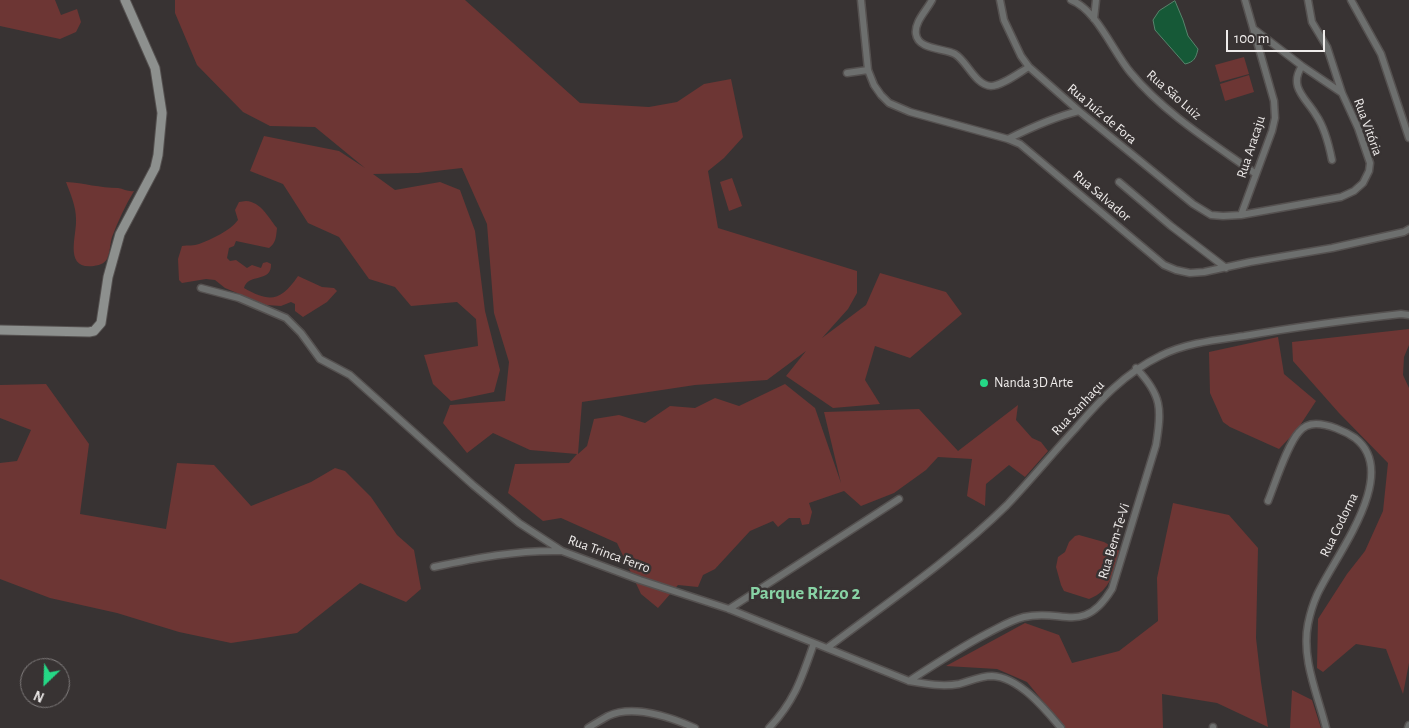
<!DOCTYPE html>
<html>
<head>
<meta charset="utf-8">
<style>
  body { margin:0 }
  #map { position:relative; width:1409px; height:728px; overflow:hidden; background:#383333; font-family:"Alegreya Sans",sans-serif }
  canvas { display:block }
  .north { position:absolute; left:20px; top:658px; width:50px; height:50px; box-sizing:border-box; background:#383333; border:1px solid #817d7d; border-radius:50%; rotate:204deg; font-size:14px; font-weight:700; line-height:20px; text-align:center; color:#efeceb }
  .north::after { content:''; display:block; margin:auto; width:18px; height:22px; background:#25d886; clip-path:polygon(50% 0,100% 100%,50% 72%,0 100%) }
  .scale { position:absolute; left:1226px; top:30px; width:99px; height:22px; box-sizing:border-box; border:2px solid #efeceb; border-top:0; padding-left:6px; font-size:15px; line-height:18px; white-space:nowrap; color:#efeceb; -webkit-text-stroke:4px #383333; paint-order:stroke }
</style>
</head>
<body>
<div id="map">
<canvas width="1409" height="728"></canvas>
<div class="north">N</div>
<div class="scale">100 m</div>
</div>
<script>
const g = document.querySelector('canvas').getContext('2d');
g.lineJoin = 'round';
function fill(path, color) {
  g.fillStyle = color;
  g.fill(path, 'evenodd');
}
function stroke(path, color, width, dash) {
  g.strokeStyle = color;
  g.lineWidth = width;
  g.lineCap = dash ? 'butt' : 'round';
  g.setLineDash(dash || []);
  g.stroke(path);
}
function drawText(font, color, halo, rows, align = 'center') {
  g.font = font + ' "Alegreya Sans",sans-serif';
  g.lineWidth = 5;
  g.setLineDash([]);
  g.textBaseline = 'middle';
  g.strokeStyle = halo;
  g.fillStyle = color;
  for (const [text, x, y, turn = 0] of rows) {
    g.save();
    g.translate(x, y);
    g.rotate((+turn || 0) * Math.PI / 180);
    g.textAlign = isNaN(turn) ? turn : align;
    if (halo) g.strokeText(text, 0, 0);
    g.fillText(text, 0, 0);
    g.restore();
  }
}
fill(new Path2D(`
  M0,0H55L61,15L77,9L81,22L76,32L60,39L0,26Z
  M175,0H465L580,103L649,107L677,102L704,84L731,79L743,137L724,158L708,171L718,228L857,271V293L848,309L822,338L866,305L880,273L946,292L962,314L910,358L875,346L865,380L880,404L833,408L786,376L806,351L767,380L695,385L582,402L578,454L587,446L594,419L619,415L645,423L670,406L695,408L715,398L739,406L785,384L815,408L841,483L824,412L919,409L958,451L1018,405L1016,420L1032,438L1041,442L1048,451L1025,477L1009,465L986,484L985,506L967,496L972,459L938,457L926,470L894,493L861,506L844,491L809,503L812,512L809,524L802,525L800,518H789L778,527L773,521L750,531L715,569L703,575L698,587L678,585L658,608L641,594L617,543L561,518L543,521L508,493L515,464L569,463L577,454L530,450L493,433L467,453L443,423L450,405L505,401L509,362L494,313L487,224L462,168L418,173L373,174L395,190L440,182L460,190L475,231L485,311L500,370L494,392L451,401L433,384L424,355L478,346L476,319L457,302L411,306L395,287L369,279L339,237L308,223L283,184L250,171L264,136L339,151L365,168L315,127L270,126L243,112L197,65L175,13Z
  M1244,57L1249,74L1220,82L1215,65Z
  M1249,75L1254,92L1225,101L1220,84Z
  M732,178L742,206L729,211L720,182Z
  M66,182C84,183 100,188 118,188C124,189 128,192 134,191C125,206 118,221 112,237C110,244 110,253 107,259C104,264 99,265 94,266C63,270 77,236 76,219C76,206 70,193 66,182Z
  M246,201C261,202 268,217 277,228C276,237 276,243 269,248L236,241L234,246L229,248L227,258L230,261L236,260L247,268L252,265L261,268L263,263L267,262L271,264C272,283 248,273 244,288C270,303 281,301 298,276L322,287L334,288L337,291L327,302L303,317L295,311V304L291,302L281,306L266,305L225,288L215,280L206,279L182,283L179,280L178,259L182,246C188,245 194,246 199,244C212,239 230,231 238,220L235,210L239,202Z
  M1409,329V345L1404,357L1403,375L1409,388V663L1403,694L1386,649L1356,644L1323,672L1317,668L1318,619L1347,574L1365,551L1383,511L1388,463L1339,413L1293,361L1292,342Z
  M1278,337L1284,374L1316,401L1297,430L1279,449L1230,427L1223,422L1210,393L1209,352Z
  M46,384L89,444L80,514L166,529L177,463L214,465L251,506L311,482L335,468L345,471L371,497L397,535L414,550L421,589L406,602L360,583L297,633L231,643L179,632L117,613L50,598L0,579V463L17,461L31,430L0,418V385Z
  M1173,503L1229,515L1258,548L1256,638L1261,682L1268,727L1217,703L1162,694L1163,728H1065L1027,682L997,669L946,666L1025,623L1059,635L1072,663L1119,651L1158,621L1157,578Z
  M1079,535L1104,542L1120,551C1114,571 1111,591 1089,599L1064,591L1061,585L1056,567L1058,557L1065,552L1069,542L1075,536Z
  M1292,690L1312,700L1321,728H1290Z`), '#6d3634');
const water = new Path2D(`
  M1175,1L1183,20L1188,36L1198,49C1196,58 1194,62 1185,64L1155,30L1153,20L1159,11Z`);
fill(water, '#165937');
stroke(water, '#57856d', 1);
const street = new Path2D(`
  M861,0L868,70L874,85L881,95L889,103L910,112L1008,139L1020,144L1164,265L1176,270L1190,273L1204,272L1250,262L1332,248L1404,232L1409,229
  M932,0C927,10 914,22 916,34C918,50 944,48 955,54C967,61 975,85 991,86C1002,86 1020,72 1029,67
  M1000,0L1004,20L1021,56L1029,67L1079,111L1193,204L1211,215L1223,216L1241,215L1341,197L1354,191L1363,183L1369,171L1370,163L1358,128L1342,93L1327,47L1312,22L1308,0
  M1071,0C1097,10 1113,52 1131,73C1164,113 1214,144 1256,174
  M1351,0L1381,54L1409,138
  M1094,19L1096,0
  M1255,30L1302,66L1342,93
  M1302,66C1288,87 1306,98 1316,115C1325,128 1329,145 1332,160
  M847,73L868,70
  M1008,139C1032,127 1054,117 1079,111
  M1119,182L1171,226L1226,268
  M1241,215L1272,131L1275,118L1274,101L1245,0
  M201,288L239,298L286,318L301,333L320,359L350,375L473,485L519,523L562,551L640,580L729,609L909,681C926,684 942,687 959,684C970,681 981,676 992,676C1019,677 1045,709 1061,728
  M1268,501C1275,484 1287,445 1299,432C1303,427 1309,424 1316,424C1328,424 1345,431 1355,438C1402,474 1334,557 1317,595C1313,604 1310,614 1308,624C1301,659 1318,695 1326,728
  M434,567C476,558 517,550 560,551
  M729,609L899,499
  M827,648C888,602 952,559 1007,505C1030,481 1052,454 1075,429C1100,400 1125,373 1160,356C1185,343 1216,340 1244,336C1296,327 1348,320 1401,314L1409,315
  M909,681C935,664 961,647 988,633C1000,627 1011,620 1024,617C1063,608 1083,636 1112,589L1156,445C1162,409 1162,395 1136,368
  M1213,727V728
  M588,728C594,724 601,720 608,716C634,704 670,717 695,728
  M769,728C795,701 802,677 814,643
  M1408,728L1409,725`);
const secondary = new Path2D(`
  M0,330L89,332L94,331L101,323L108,277L120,234L155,168L158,155L162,113L155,68L125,0`);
stroke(street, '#555150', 9);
stroke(secondary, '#555150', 11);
stroke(street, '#6d6f6e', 6);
stroke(secondary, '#8d908e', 9);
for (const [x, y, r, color] of [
  [984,383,5,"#25d886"]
]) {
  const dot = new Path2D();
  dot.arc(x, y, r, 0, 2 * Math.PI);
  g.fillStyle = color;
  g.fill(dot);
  stroke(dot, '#383333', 2);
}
drawText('14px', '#efeceb', '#383333', [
  ["Rua São Luiz",1174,95,41],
  ["Rua Juíz de Fora",1102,114,40],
  ["Rua Vitória",1368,127,70],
  ["Rua Aracaju",1251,147,-72],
  ["Rua Salvador",1102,196,40],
  ["Rua Sanhaçu",1078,408,-47],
  ["Rua Codorna",1339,525,-64],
  ["Rua Bem-Te-Vi",1114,541,-73],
  ["Rua Trinca Ferro",609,554,20]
]);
drawText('14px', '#efeceb', '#383333', [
  ["Nanda 3D Arte",994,383]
], 'left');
drawText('bold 19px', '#88d3a5', '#383333', [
  ["Parque Rizzo 2",805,593]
]);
</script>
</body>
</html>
